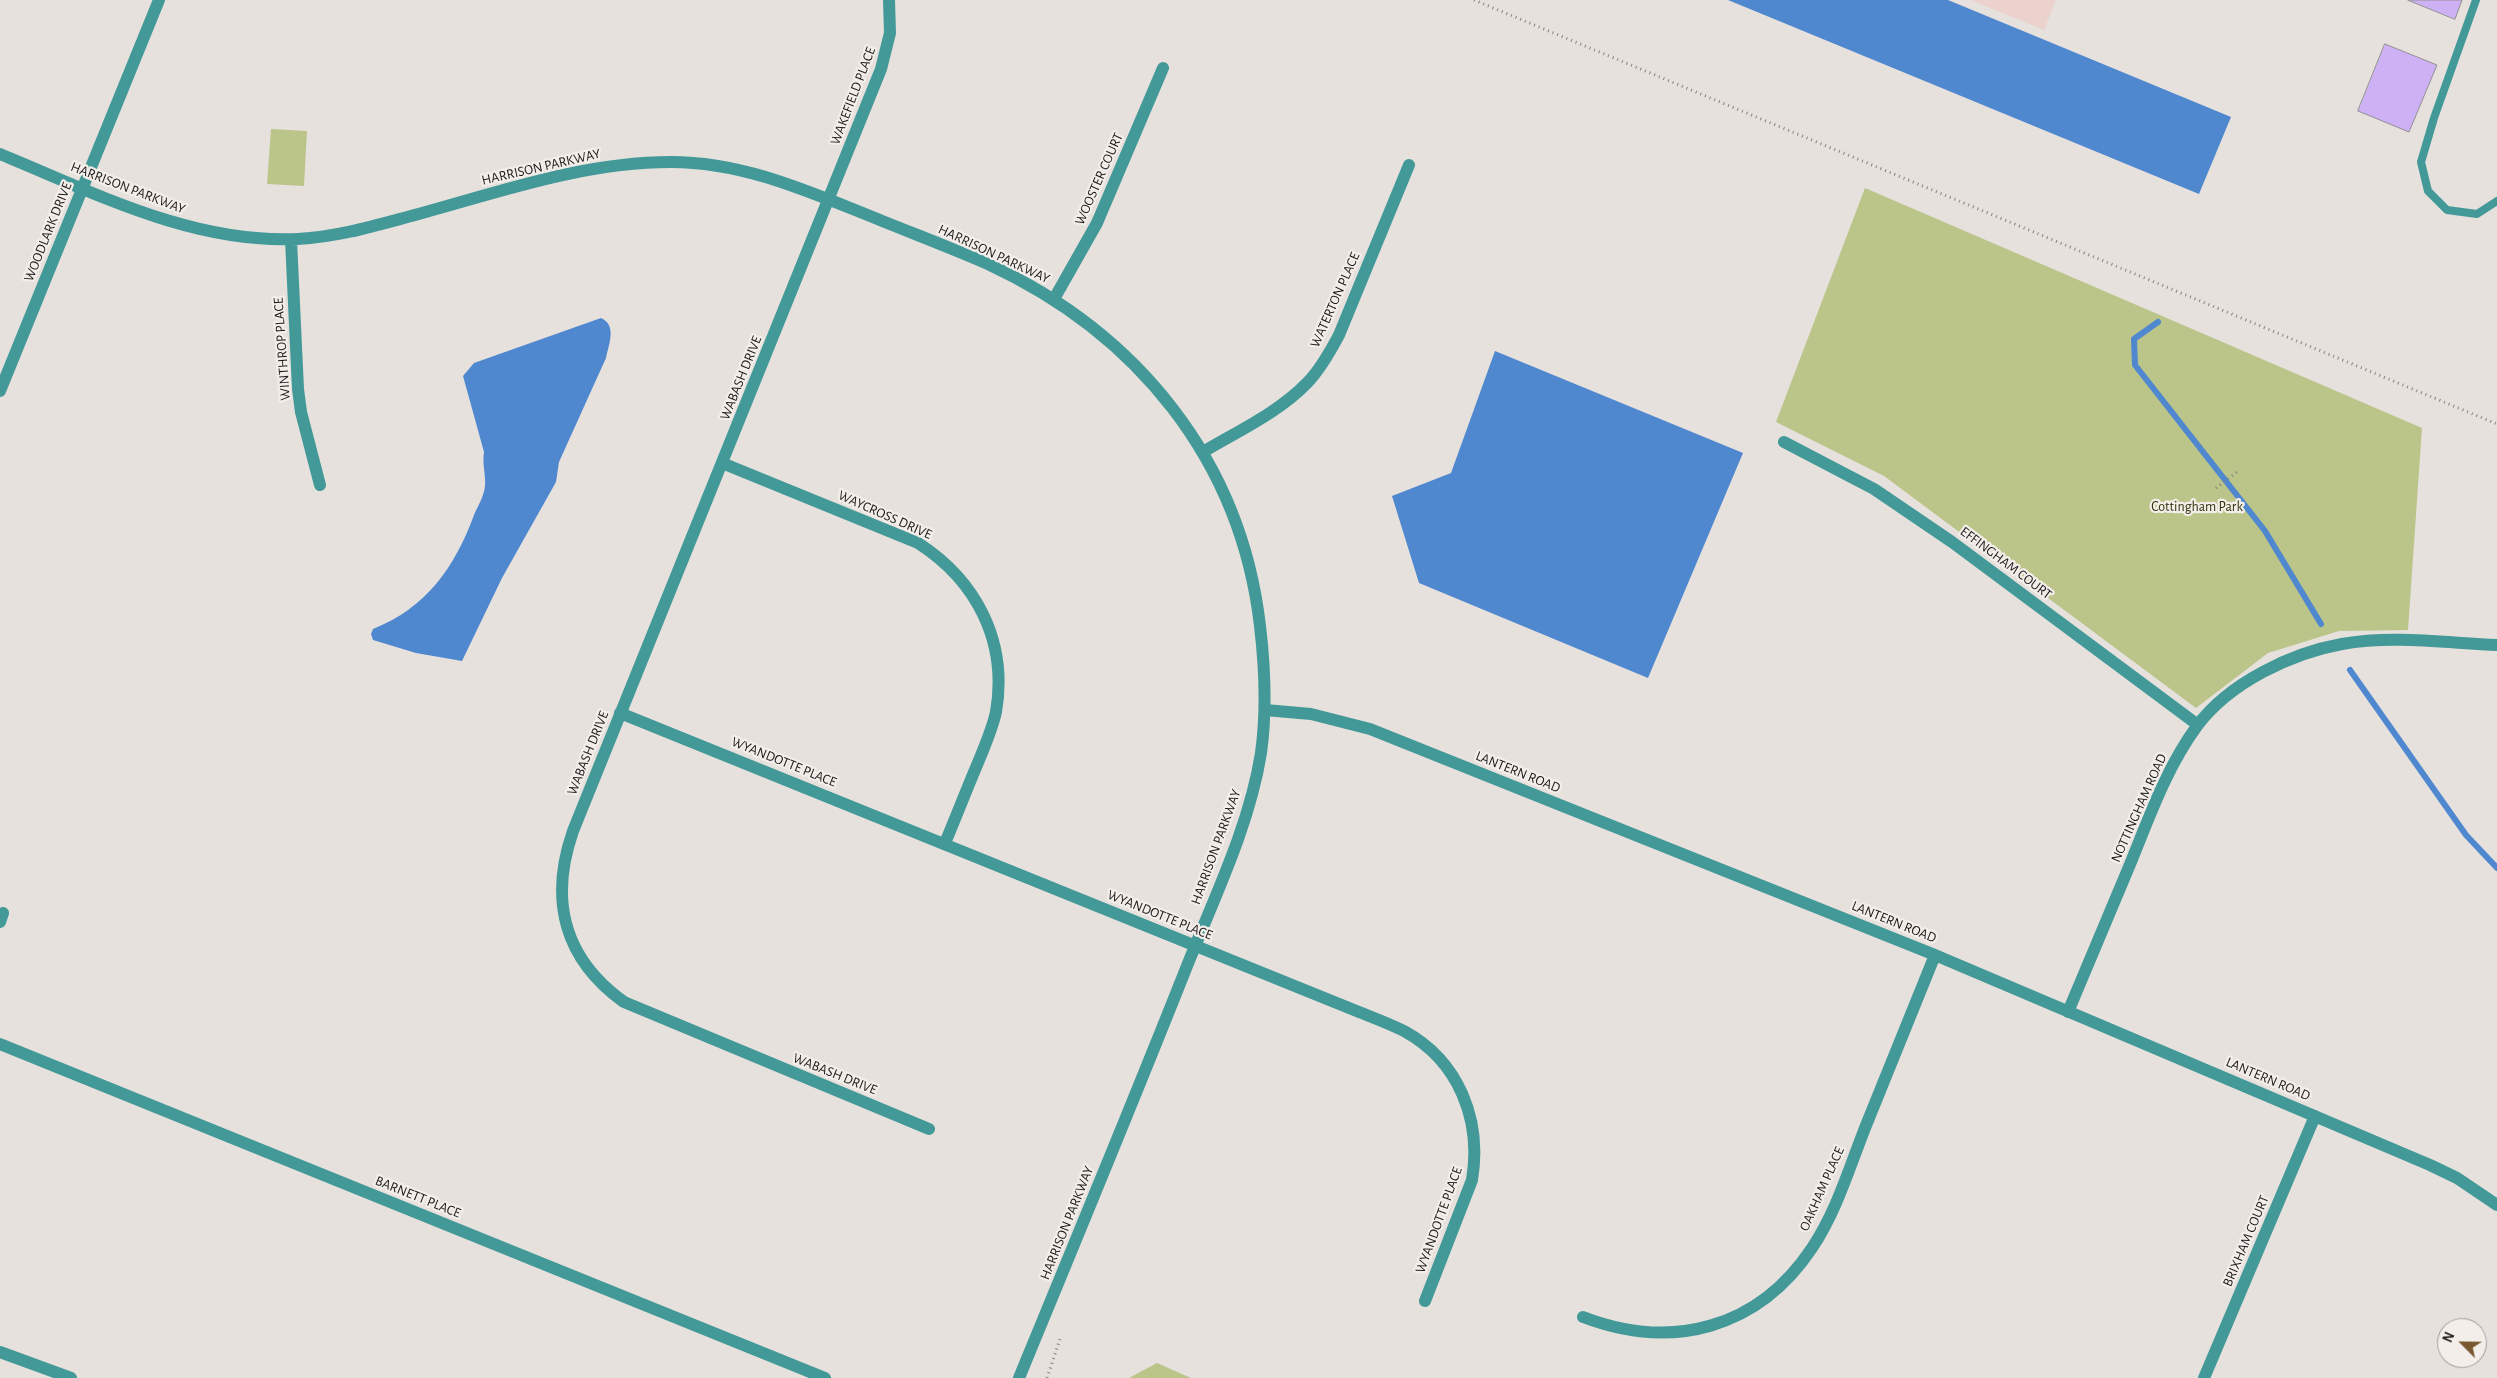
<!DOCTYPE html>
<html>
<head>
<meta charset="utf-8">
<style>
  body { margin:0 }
  #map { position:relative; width:2497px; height:1378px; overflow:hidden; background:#e6e1dd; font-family:"Alegreya Sans",sans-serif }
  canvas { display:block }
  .north { position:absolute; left:2437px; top:1318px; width:50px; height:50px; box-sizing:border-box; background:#f3eeea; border:1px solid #9d9a97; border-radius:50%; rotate:293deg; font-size:14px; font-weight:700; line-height:20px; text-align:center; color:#1d1b1a }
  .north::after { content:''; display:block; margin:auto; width:18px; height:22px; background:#78572e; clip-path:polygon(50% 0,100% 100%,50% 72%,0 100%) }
</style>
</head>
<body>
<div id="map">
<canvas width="2497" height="1378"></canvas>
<div class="north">N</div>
</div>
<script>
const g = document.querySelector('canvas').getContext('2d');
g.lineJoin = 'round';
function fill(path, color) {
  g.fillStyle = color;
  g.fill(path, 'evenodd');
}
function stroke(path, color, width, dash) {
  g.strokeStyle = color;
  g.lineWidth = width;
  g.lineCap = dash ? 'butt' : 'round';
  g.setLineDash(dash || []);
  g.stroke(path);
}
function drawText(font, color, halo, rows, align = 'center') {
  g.font = font + ' "Alegreya Sans",sans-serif';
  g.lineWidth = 4.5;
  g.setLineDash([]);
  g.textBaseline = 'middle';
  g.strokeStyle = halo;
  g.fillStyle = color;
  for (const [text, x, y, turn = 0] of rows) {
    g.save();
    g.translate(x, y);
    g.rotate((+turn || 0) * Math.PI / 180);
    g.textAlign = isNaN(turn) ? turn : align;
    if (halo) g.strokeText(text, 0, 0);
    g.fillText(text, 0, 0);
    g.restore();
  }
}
fill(new Path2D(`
  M1971,0H2056L2044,30Z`), '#ebd2cc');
fill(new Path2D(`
  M271,129L307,131L304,186L267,184Z
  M1865,188L2422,428L2408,630L2339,631L2268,653L2196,708L1884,476L1776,422Z
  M1157,1363L1191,1378H1129Z`), '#bbc489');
fill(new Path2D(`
  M1728,0H1948L2231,117L2199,194Z
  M601,318C617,325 609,344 606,358L559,462L556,482L502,578L462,661L416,653L373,640L371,634L373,629C426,608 455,567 474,515C478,506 484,496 485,486C486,475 482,464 484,452L463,376L474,363Z
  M1495,351L1743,453L1648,678L1419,583L1392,496L1451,473Z`), '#5088cf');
stroke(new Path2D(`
  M2158,322L2134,339L2135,365L2265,531L2321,624
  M2350,670L2466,835L2497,868`), '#5088cf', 6);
const building = new Path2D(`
  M2408,0H2462L2455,19Z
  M2385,44L2437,65L2409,132L2358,111Z`);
fill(building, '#ceb1f5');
stroke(building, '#918f94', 1);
stroke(new Path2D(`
  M1474,0L2497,424
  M2216,488L2237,472
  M1047,1378L1061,1336`), '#878381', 3, [1, 4]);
stroke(new Path2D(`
  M2476,0L2434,118L2421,162L2428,191L2447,210L2477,214L2497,201`), '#429998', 8);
stroke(new Path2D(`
  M889,0L890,33L881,69L573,831C549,900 564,959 624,1002L929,1129
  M0,154C95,193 192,244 298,239C337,237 374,226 411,216C496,193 582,162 671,162C742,162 805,190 870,216C909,232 949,247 988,264C1137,333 1241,460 1260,626C1265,668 1267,710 1261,753C1249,828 1213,900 1185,971C1131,1107 1075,1242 1019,1378
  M291,240L298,389L301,412L320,485
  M1054,299L1097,223L1163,68
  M0,391L159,0
  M1784,442L1874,489L1952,542L2198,725
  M1203,452C1238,431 1278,413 1307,383C1320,370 1330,352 1339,335L1409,165
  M722,463L918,543C977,581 1008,642 996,712C992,730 984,748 977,765C966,791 956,817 945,843
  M1265,710L1311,714L1370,729L1935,955L2430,1165L2457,1178L2497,1205
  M620,713L1359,1012C1374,1018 1390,1024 1404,1031C1459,1061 1482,1120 1472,1180L1425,1301
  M0,922L3,913
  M2068,1012C2089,962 2110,912 2131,862C2150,815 2167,767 2197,726C2229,683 2291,653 2342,644C2392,635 2447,643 2497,645
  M0,1044L825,1378
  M1583,1317C1672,1351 1758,1329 1812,1248C1837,1211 1850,1165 1867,1123C1890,1067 1912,1011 1935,955
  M0,1352L71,1378
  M2204,1378L2315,1116`), '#429998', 12);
drawText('14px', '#1d1b1a', '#f3eeea', [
  ["WAKEFIELD PLACE",853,96,-69],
  ["HARRISON PARKWAY",541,167,-13],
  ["WOOSTER COURT",1099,179,-66],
  ["HARRISON PARKWAY",128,188,21],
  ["WOODLARK DRIVE",48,232,-68],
  ["HARRISON PARKWAY",994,254,25],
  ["WATERTON PLACE",1335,300,-66],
  ["WINTHROP PLACE",282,349,-94],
  ["WABASH DRIVE",741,378,-68],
  ["WAYCROSS DRIVE",885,515,24],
  ["EFFINGHAM COURT",2006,563,37],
  ["WABASH DRIVE",588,753,-68],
  ["WYANDOTTE PLACE",784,762,22],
  ["LANTERN ROAD",1518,772,22],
  ["NOTTINGHAM ROAD",2139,808,-66],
  ["HARRISON PARKWAY",1216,847,-70],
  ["WYANDOTTE PLACE",1160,915,22],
  ["LANTERN ROAD",1894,922,22],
  ["WABASH DRIVE",835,1074,22],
  ["LANTERN ROAD",2268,1079,23],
  ["OAKHAM PLACE",1822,1189,-66],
  ["BARNETT PLACE",418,1197,22],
  ["WYANDOTTE PLACE",1439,1220,-70],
  ["HARRISON PARKWAY",1067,1223,-68],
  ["BRIXHAM COURT",2246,1241,-67]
]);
drawText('14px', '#30340a', '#f3eeea', [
  ["Cottingham Park",2197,507]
]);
</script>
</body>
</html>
